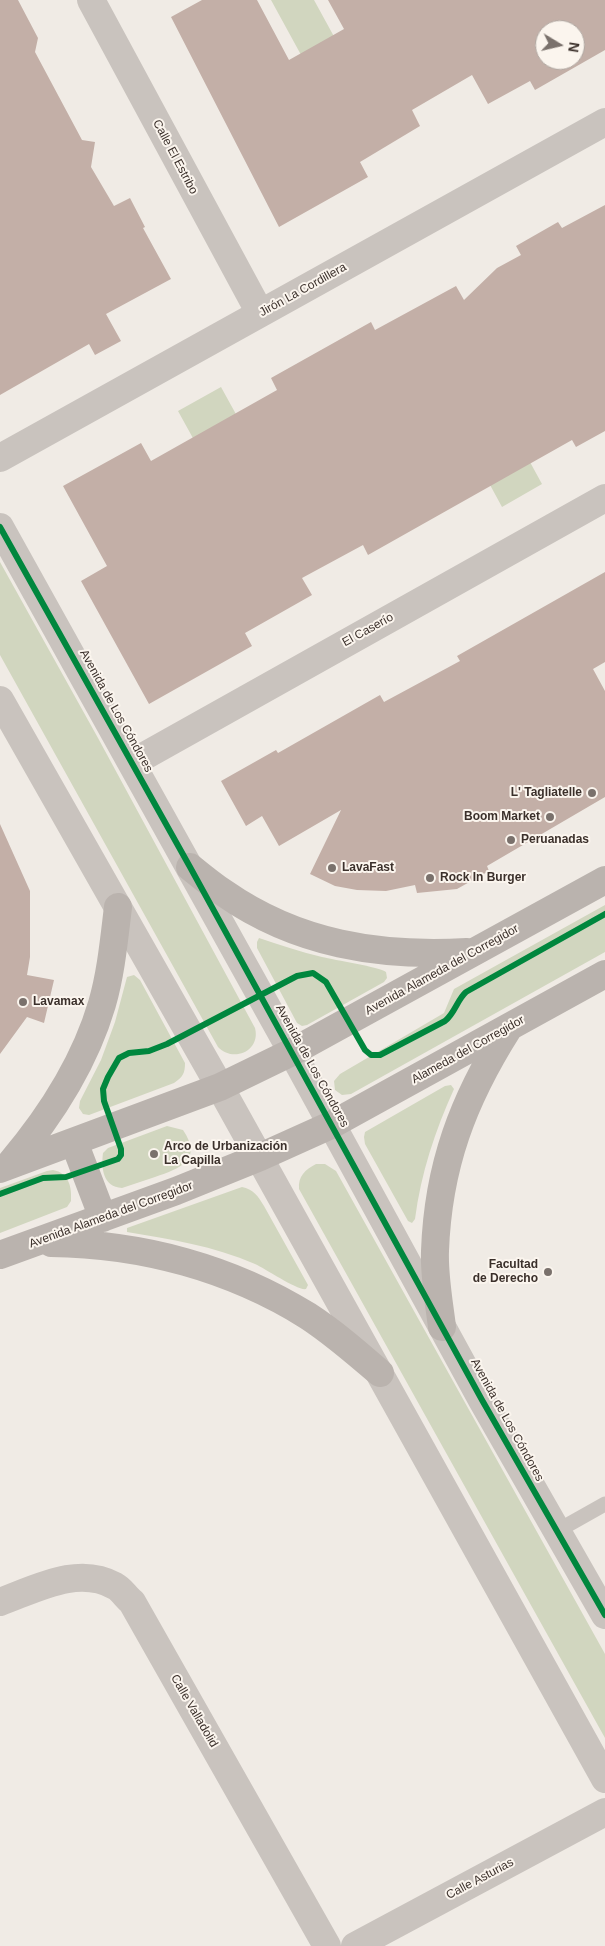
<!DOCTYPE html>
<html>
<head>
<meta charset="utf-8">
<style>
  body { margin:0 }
  #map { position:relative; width:605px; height:1946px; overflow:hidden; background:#f0ebe5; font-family:Arial,sans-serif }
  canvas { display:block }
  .north { position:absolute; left:535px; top:20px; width:50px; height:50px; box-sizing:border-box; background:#fbf5ee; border:1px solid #aea6a0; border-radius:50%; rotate:99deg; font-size:14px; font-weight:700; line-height:20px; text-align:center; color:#3b302b }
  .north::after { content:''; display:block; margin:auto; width:18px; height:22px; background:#7a716c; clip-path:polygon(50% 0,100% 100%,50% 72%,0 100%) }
</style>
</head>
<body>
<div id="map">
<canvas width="605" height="1946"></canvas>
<div class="north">N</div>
</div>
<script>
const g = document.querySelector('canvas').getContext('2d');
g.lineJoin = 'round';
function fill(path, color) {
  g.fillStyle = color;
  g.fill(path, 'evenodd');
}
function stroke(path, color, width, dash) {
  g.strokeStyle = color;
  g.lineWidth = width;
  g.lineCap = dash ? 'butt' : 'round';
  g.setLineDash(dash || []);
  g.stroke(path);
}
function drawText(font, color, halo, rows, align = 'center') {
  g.font = font + ' Arial,sans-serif';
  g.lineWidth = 4;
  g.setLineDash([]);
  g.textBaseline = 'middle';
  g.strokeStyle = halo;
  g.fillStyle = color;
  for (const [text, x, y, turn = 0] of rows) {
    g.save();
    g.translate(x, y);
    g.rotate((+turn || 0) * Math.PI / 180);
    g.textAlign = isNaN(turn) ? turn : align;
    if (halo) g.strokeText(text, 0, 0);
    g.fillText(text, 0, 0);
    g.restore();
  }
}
fill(new Path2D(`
  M271,0H314L337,42L306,64Z
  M485,380L542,484L502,507L457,424Z
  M221,387L280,494L237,518L178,411Z
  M0,562L98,738L255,1028C261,1051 233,1063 218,1047L0,655Z
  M605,905V952L351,1094L342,1095L335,1090L334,1081L340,1074L444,1013L454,989Z
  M259,938C280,945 301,952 322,957C334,960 380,967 386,972L387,978L384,982L307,1025L302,1026L297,1023L257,948V942Z
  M134,975L140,980L185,1063C185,1073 183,1077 174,1083L89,1115L83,1114L79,1108L80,1101L101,1060L115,1022L127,977Z
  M451,1085L454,1089C435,1131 421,1173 415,1219L412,1223L408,1221L365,1144L364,1137L365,1132L445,1086Z
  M167,1126L183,1130C203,1160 181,1168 155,1177C144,1181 133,1184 122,1188C103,1187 101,1168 103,1153L108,1148Z
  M316,1164H325L336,1171L605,1654V1738L299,1189C298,1176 305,1170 316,1164Z
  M53,1170C69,1173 72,1187 71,1201L67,1207L0,1233V1188L47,1171Z
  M242,1187C253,1189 258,1196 264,1206L308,1285L306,1289C298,1291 266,1269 255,1264C214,1246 170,1239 127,1232V1228Z`), '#d1d6bf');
fill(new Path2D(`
  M0,0H18L38,38L35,52L82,140L95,142L91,167L114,206L130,198L145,227L143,228L171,279L106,314L121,341L95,355L89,344L0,395Z
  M202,0H257L289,60L344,29L328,0H605V50L535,90L530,81L488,104L472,75L412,110L420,126L360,162L368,177L279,227L171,17ZM545,30H575V60H545Z
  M605,205V431L576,447L572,440L368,555L363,545L302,578L312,595L245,633L252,646L149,704L81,581L107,566L63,486L141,443L151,461L277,390L271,378L371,322L375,330L456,286L464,300L497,268L521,255L516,246L558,222L562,228Z
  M605,572V662L593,669L605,691V797L487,866L489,871L457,889L417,893L415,885L386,891L357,890L335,886L310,874L341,810L279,846L262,816L246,826L221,781L276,750L278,753L380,695L384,702L460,661L457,656Z
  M0,824L30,891V957L27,975L54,980L44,1023L27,1017L0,1054Z`), '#c3afa7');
stroke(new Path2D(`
  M557,1531L605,1504`), '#c9c3be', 15);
stroke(new Path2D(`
  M91,0L260,313
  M0,458L605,122
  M0,527L292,1052
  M0,700L220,1087
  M132,763L605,498
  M0,1602C36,1589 78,1565 115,1586C121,1589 126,1597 132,1602L327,1946
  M355,1946L605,1812`), '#c9c3be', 28);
stroke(new Path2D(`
  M292,1052L482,1400L605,1615
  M220,1087L605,1779`), '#c9c3be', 28);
stroke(new Path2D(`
  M190,867C201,876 212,885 224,893C297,944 379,957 467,952
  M74,1142L103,1218
  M9,1165C50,1117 84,1065 102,1004C111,973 114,940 118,907
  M0,1169L220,1087L292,1052L605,880
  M51,1243C142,1244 231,1268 308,1316C334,1333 357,1353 380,1373
  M0,1255L176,1191L260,1157L331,1125L605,974
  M442,1327C439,1302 434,1276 435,1251C438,1166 463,1100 508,1029`), '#bab3ae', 28);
stroke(new Path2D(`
  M0,527L190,867L482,1400L605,1615
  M0,1194L43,1178L66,1177L118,1159L121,1155V1149L104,1101L103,1089L108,1077L119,1058L129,1053L149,1051L167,1044L297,976L313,973L326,982L365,1050L371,1055H380L445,1021C455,1013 457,1000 466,992L605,914`), '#00873e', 6);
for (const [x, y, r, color] of [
  [592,793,5,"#7a716c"],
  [550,817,5,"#7a716c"],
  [511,840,5,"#7a716c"],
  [332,868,5,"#7a716c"],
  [430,878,5,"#7a716c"],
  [23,1002,5,"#7a716c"],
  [154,1154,5,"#7a716c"],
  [548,1272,5,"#7a716c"]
]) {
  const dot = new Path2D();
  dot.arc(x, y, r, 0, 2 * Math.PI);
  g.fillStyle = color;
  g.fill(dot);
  stroke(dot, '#fbf5ee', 2);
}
drawText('12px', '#3b302b', '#fbf5ee', [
  ["Calle El Estribo",175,157,62],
  ["Jirón La Cordillera",303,290,-29],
  ["El Caserío",368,630,-29],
  ["Avenida de Los Cóndores",116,711,61],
  ["Avenida Alameda del Corregidor",442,970,-29],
  ["Alameda del Corregidor",468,1050,-29],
  ["Avenida de Los Cóndores",312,1066,61],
  ["Avenida Alameda del Corregidor",111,1215,-20],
  ["Avenida de Los Cóndores",507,1420,61],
  ["Calle Valladolid",194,1711,60],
  ["Calle Asturias",480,1879,-28]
]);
drawText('bold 12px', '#3b302b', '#fbf5ee', [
  ["L' Tagliatelle",582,793,"right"],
  ["Boom Market",540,817,"right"],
  ["Peruanadas",521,840],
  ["LavaFast",342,868],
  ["Rock In Burger",440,878],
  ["Lavamax",33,1002],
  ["Arco de Urbanización",164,1147],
  ["La Capilla",164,1161],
  ["Facultad",538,1265,"right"],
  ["de Derecho",538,1279,"right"]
], 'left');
</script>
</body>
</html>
